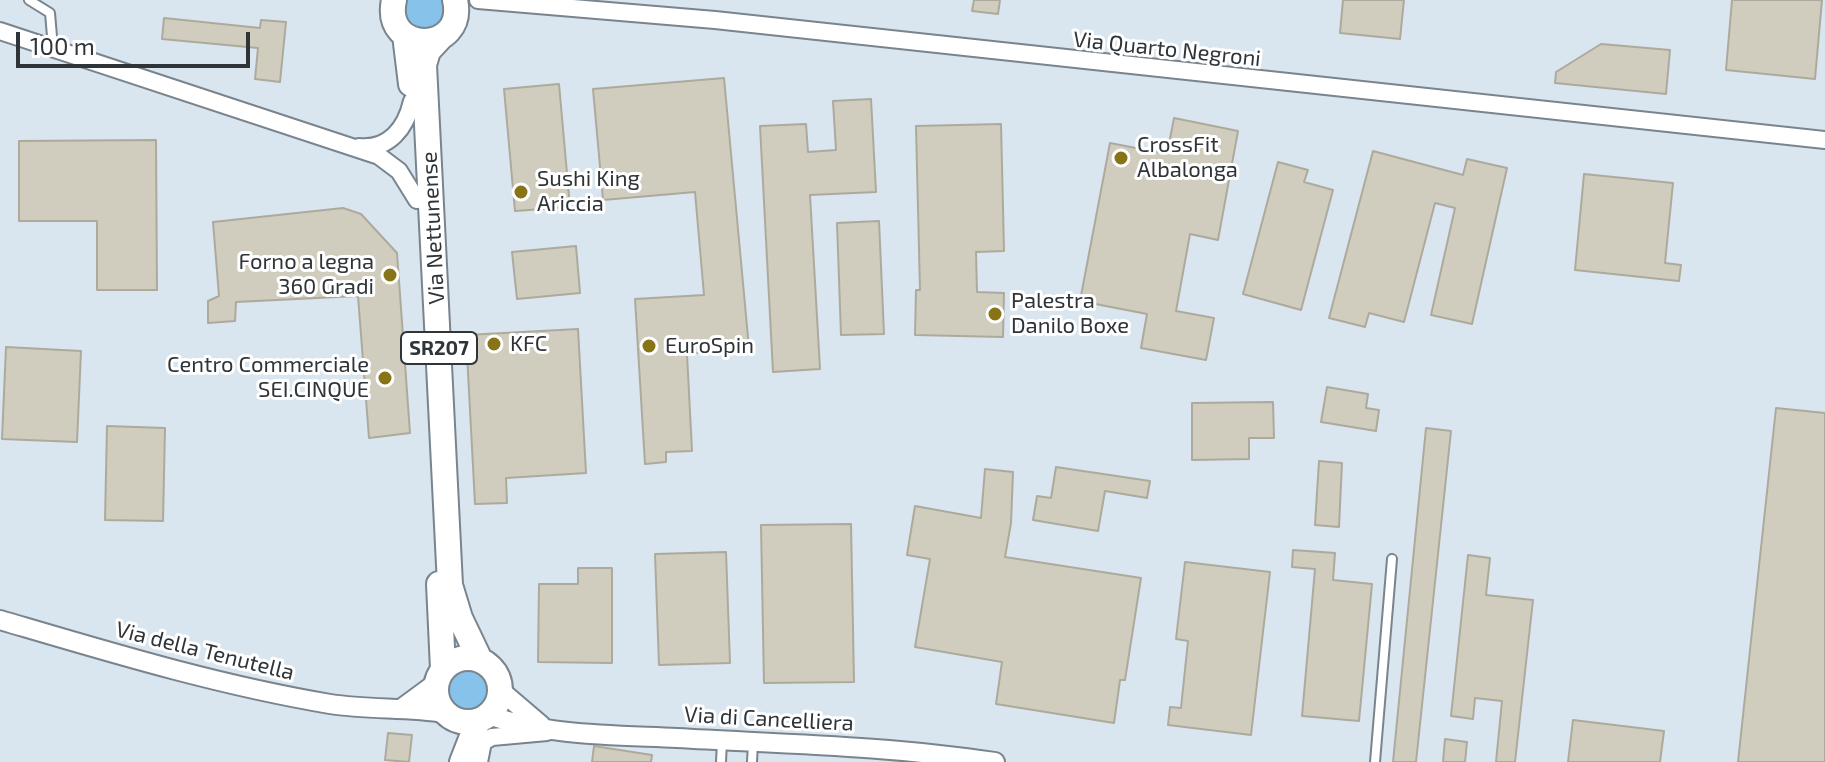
<!DOCTYPE html>
<html>
<head>
<meta charset="utf-8">
<style>
  body { margin:0 }
  #map { position:relative; width:1825px; height:762px; overflow:hidden; background:#d9e5ef; font-family:"Exo 2",sans-serif }
  canvas { display:block }
  .scale { position:absolute; left:16px; top:32px; width:234px; height:36px; box-sizing:border-box; border:4px solid #2f3438; border-top:0; padding-left:10px; font-size:24px; line-height:28px; white-space:nowrap; color:#2f3438; -webkit-text-stroke:6px #fff; paint-order:stroke }
</style>
</head>
<body>
<div id="map">
<canvas width="1825" height="762"></canvas>
<div class="scale">100 m</div>
</div>
<script>
const g = document.querySelector('canvas').getContext('2d');
g.lineJoin = 'round';
function fill(path, color) {
  g.fillStyle = color;
  g.fill(path, 'evenodd');
}
function stroke(path, color, width, dash) {
  g.strokeStyle = color;
  g.lineWidth = width;
  g.lineCap = dash ? 'butt' : 'round';
  g.setLineDash(dash || []);
  g.stroke(path);
}
function drawText(font, color, halo, rows, align = 'center') {
  g.font = font + ' "Exo 2",sans-serif';
  g.lineWidth = 6;
  g.setLineDash([]);
  g.textBaseline = 'middle';
  g.strokeStyle = halo;
  g.fillStyle = color;
  for (const [text, x, y, turn = 0] of rows) {
    g.save();
    g.translate(x, y);
    g.rotate((+turn || 0) * Math.PI / 180);
    g.textAlign = isNaN(turn) ? turn : align;
    if (halo) g.strokeText(text, 0, 0);
    g.fillText(text, 0, 0);
    g.restore();
  }
}
fill(new Path2D(`
  M397,0H452L449,27L414,38Z
  M444 690a23 23 0 1 1 46 0a23 23 0 1 1-46 0Z`), '#86c2ea');
const building = new Path2D(`
  M974,0H1000L998,14L972,11Z
  M1343,0H1404L1400,39L1340,33Z
  M1732,0H1822L1815,79L1726,70Z
  M164,18L260,28L261,20L286,22L280,82L255,79L258,48L162,39Z
  M1601,44L1670,50L1666,94L1555,83L1556,72Z
  M724,78L749,348L687,354L692,451L666,452V462L645,464L635,299L704,295L695,192L603,200L593,89Z
  M559,84L570,207L515,211L504,89Z
  M871,99L876,192L810,195L820,369L773,372L760,126L806,124L808,152L836,150L833,101Z
  M1174,118L1238,131L1218,240L1190,234L1176,311L1214,318L1206,360L1141,348L1147,314L1080,301L1110,143L1167,154Z
  M1001,124L1004,251L976,252L977,292L1004,293L1003,337L915,335L916,290H920L916,126Z
  M156,140L157,290H97V221H19V141Z
  M1373,151L1463,175L1467,159L1507,168L1472,324L1431,315L1455,208L1435,203L1404,322L1369,313L1365,327L1329,318Z
  M1278,162L1308,170L1304,182L1333,190L1301,310L1243,294Z
  M1584,174L1673,183L1665,263L1681,265L1679,281L1575,270Z
  M343,208L361,214L397,253L410,433L369,438L358,296L236,302L235,321L208,323V301L219,296L213,222Z
  M879,221L884,334L841,335L837,223Z
  M576,246L580,293L517,299L512,252Z
  M578,329L586,473L506,478L507,503L475,504L466,335Z
  M6,347L81,351L77,442L2,439Z
  M1327,387L1368,394L1366,408L1379,410L1376,431L1321,422Z
  M1273,402L1274,438H1249V459L1192,460V403Z
  M1776,408L1825,413V762H1738Z
  M107,426L165,428L163,521L105,520Z
  M1426,428L1451,431L1416,762H1393Z
  M1319,461L1342,463L1339,527L1315,525Z
  M1056,467L1150,481L1147,498L1105,491L1098,531L1033,520L1037,496L1051,498Z
  M985,469L1013,472L1011,523L1005,557L1141,578L1125,680H1120L1114,723L996,704L1002,662L915,647L930,559L907,555L915,506L981,518Z
  M851,524L854,682L764,683L761,525Z
  M1293,550L1335,553L1333,580L1372,584L1359,721L1302,716L1315,569L1292,567Z
  M726,552L730,663L659,665L655,554Z
  M1468,555L1490,558L1486,595L1533,600L1515,762H1496L1502,701L1475,698L1473,719L1451,716Z
  M1185,562L1270,572L1251,735L1168,725L1170,707L1181,708L1188,641L1176,639Z
  M578,568H612V663L538,662L539,584H578Z
  M1573,720L1664,731L1660,762H1568Z
  M388,733L412,735L409,762L385,760Z
  M1445,739L1467,742L1465,762H1443Z
  M594,746L652,755L651,762H592Z`);
fill(building, '#d0cdbf');
stroke(building, '#adaa9d', 2);
const service = new Path2D(`
  M29,0L50,13L53,48
  M721,762L722,741
  M752,762L753,743
  M1375,762L1392,559`);
const minor = new Path2D(`
  M478,0L715,20L1825,140
  M0,31L379,156L399,171L417,200
  M359,147C389,150 406,128 412,101
  M479,762L483,742L492,737L547,732`);
const tertiary = new Path2D(`
  M0,620C109,652 217,685 330,704C368,710 407,707 445,713
  M500,690L541,725
  M402,708L436,683
  M489,715C546,736 616,735 677,738C783,744 890,746 995,762`);
const primary = new Path2D(`
  M394,0C382,55 467,54 455,0
  M405,35L411,84
  M442,36L428,51L424,65L450,585L460,618L480,660
  M439,584L443,669
  M436 690a32 32 0 1 1 64 0a32 32 0 1 1-64 0Z
  M462,762L478,721`);
stroke(service, '#79848d', 12);
stroke(minor, '#79848d', 20);
stroke(tertiary, '#79848d', 22);
stroke(primary, '#79848d', 28);
stroke(service, '#fff', 8);
stroke(minor, '#fff', 16);
stroke(tertiary, '#fff', 18);
stroke(primary, '#fff', 24);
for (const [x, y, r, color] of [
  [1121,158,8,"#877417"],
  [521,192,8,"#877417"],
  [390,275,8,"#877417"],
  [995,314,8,"#877417"],
  [494,344,8,"#877417"],
  [649,346,8,"#877417"],
  [385,378,8,"#877417"]
]) {
  const dot = new Path2D();
  dot.arc(x, y, r, 0, 2 * Math.PI);
  g.fillStyle = color;
  g.fill(dot);
  stroke(dot, '#fff', 3);
}
for (const [x, y, w] of [
  [439,348,76]
]) {
  const box = new Path2D();
  box.roundRect(x - w / 2, y - 16, w, 32, 6);
  g.fillStyle = '#fff';
  g.fill(box);
  stroke(box, '#2f3438', 2);
}
drawText('bold 20px', '#2f3438', null, [
  ["SR207",439,348]
]);
drawText('22px', '#2f3438', '#fff', [
  ["Via Quarto Negroni",1167,49,6],
  ["Via Nettunense",433,228,-93],
  ["Via della Tenutella",205,651,14],
  ["Via di Cancelliera",769,719,3]
]);
drawText('22px', '#2f3438', '#fff', [
  ["CrossFit",1137,145],
  ["Albalonga",1137,170],
  ["Sushi King",537,179],
  ["Ariccia",537,204],
  ["Forno a legna",374,262,"right"],
  ["360 Gradi",374,287,"right"],
  ["Palestra",1011,301],
  ["Danilo Boxe",1011,326],
  ["KFC",510,344],
  ["EuroSpin",665,346],
  ["Centro Commerciale",369,365,"right"],
  ["SEI.CINQUE",369,390,"right"]
], 'left');
</script>
</body>
</html>
